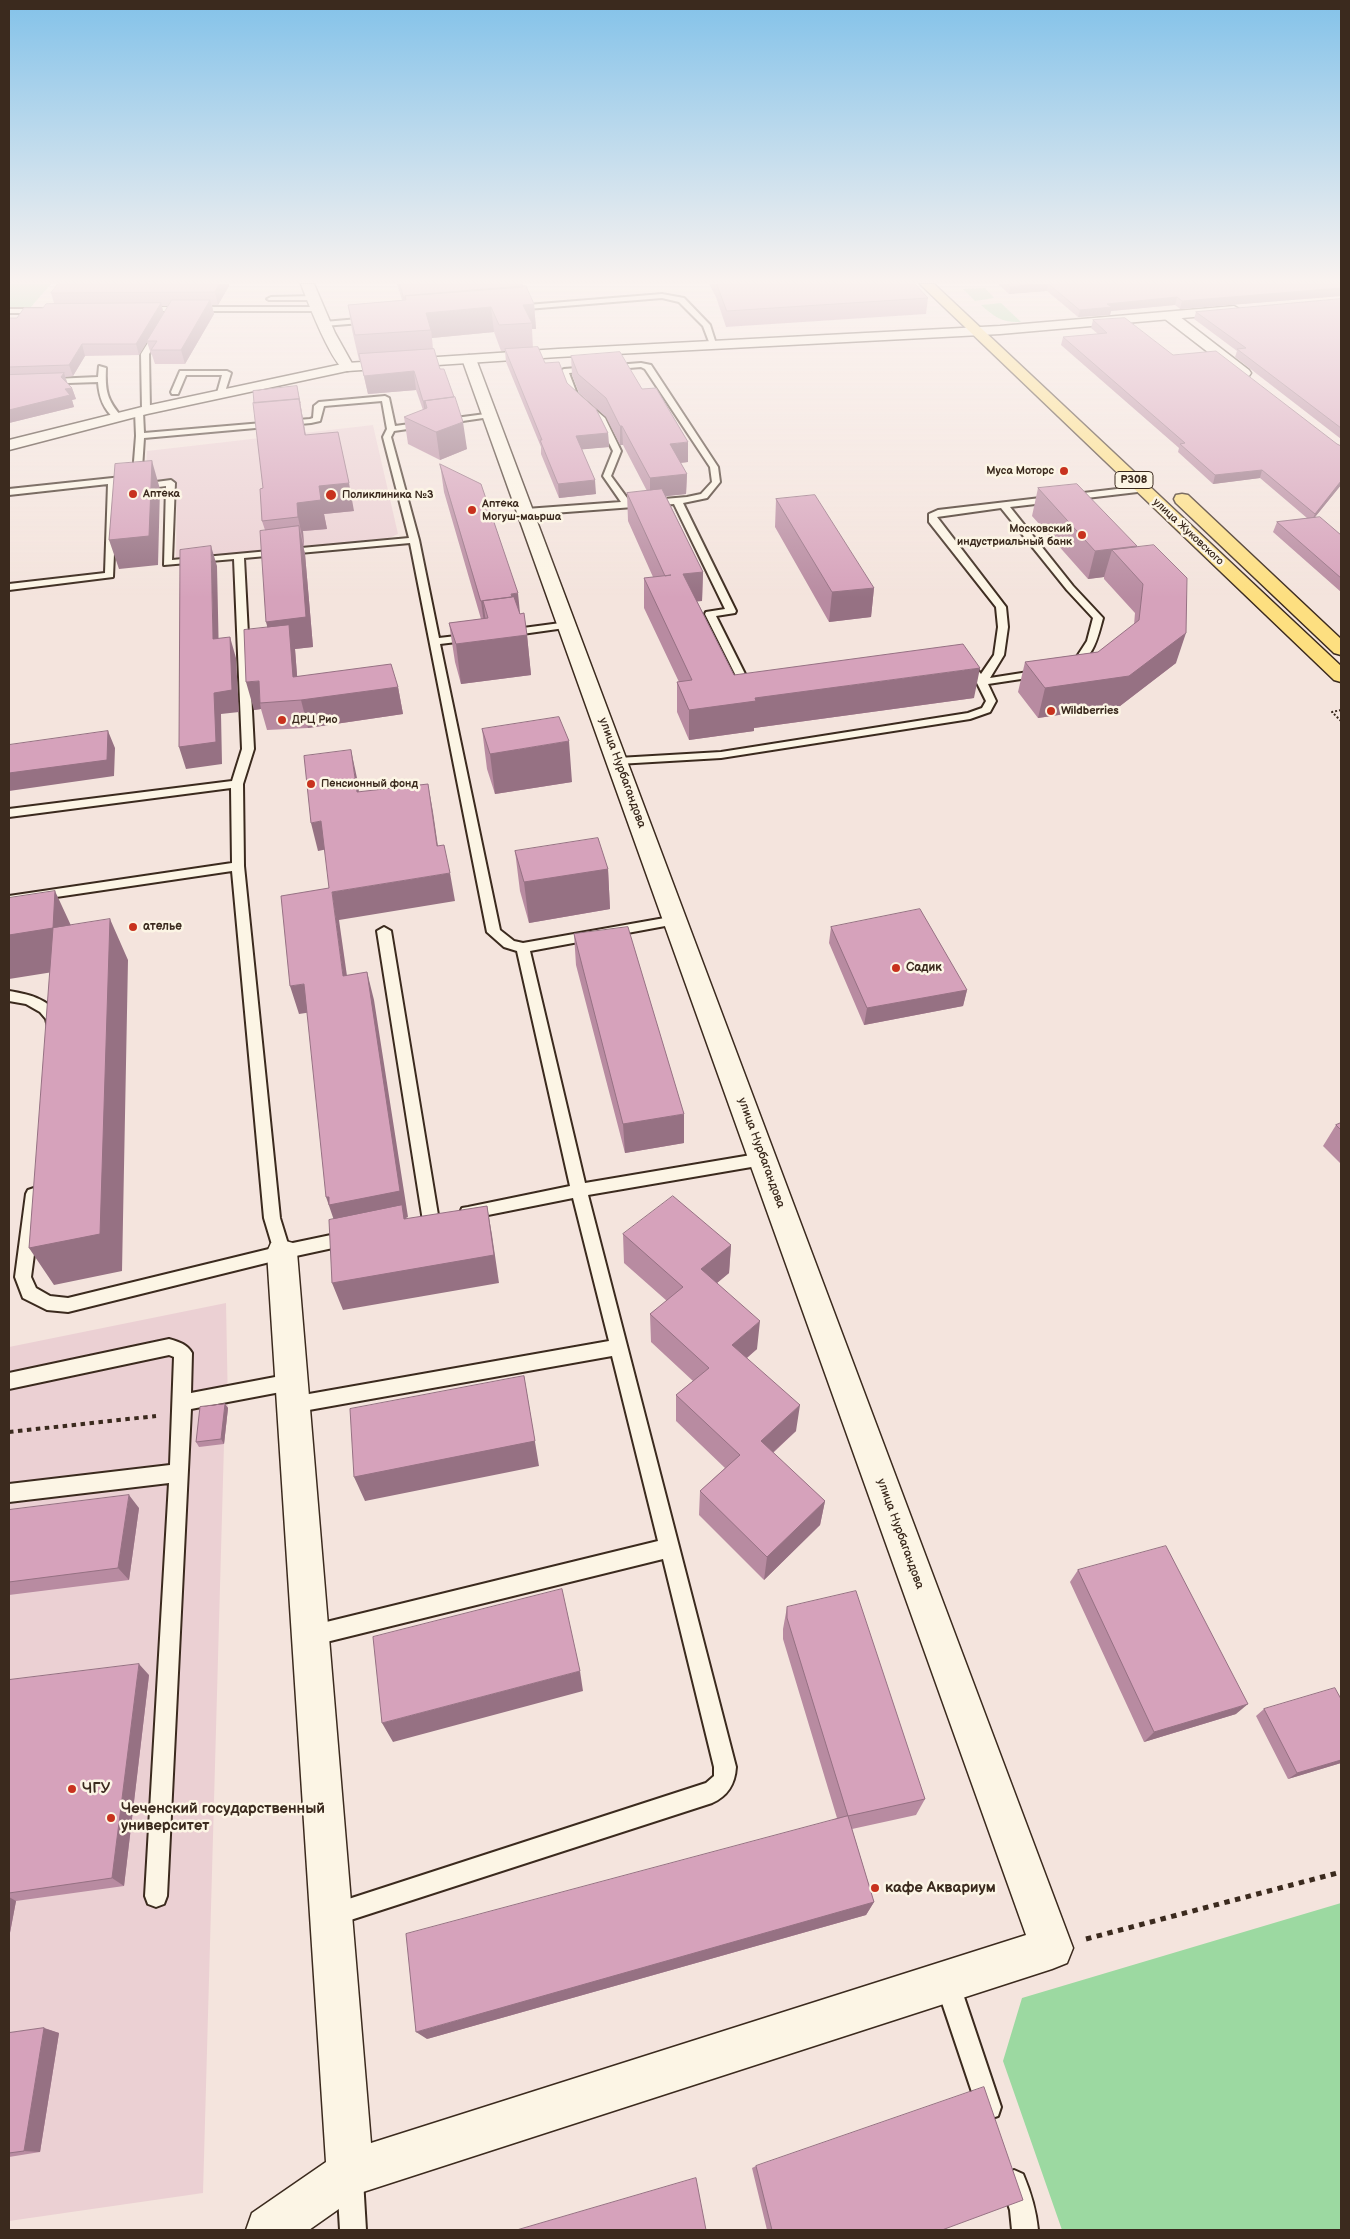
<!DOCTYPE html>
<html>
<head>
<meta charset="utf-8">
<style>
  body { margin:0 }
  #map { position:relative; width:1350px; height:2239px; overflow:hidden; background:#f4e4dd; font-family:"Balsamiq Sans",sans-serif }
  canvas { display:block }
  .frame { position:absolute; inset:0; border:10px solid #3b2a1e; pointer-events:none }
</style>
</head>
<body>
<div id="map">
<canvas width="1350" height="2239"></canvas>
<div class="frame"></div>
</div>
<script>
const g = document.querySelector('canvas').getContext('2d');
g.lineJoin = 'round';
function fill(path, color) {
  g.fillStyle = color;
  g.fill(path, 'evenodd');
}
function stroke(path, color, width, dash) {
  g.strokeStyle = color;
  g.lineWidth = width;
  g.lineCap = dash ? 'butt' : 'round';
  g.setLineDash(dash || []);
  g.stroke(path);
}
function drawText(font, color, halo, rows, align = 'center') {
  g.font = font + ' "Balsamiq Sans",sans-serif';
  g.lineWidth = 5;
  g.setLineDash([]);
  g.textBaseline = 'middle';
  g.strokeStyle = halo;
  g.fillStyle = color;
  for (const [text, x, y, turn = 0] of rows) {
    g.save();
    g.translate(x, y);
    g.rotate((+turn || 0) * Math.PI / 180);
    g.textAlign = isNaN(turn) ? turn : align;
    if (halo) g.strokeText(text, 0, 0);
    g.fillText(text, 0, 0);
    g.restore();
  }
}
fill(new Path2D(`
  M373,425L398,534L389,538L176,559L177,481L145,484L147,451Z
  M226,1303L228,1408L224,1444L203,2193L9,2221V1347Z`), '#ebd0d3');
fill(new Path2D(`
  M9,284H51L30,308L9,309Z
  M985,288L994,298L975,301L963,289Z
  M1001,303L1021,322C1003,323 994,317 981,305Z
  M1341,1903V2230H1062L1003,2061L1022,1998Z`), '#9cd9a1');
const service = new Path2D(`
  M662,294L684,298L710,325L717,347H711L703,326L679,302L662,298L515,310L511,308L515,306Z
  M271,297L314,296L318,298L314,300H269L267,299Z
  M143,307H318L322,309L318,311H140V307Z
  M9,309H42L46,311L42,313H9Z
  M370,318L374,320L373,322L324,326L320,324L324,322Z
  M157,328L164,330L149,354L150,410L143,412L144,433L310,419L313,418L314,406L319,402L385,396L389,398L395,426L493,413L494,415L490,417L394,431L391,437L419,540L439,638L473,634L478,637L473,640L440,644L500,930L514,941L523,943L676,916L683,920L676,924L530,951L585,1183L763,1153L768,1155L771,1159L768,1163L763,1165L588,1195L736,1767C735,1784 728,1796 712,1803L332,1926L324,1923L321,1915L324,1907L706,1783L714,1776V1767L663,1559L310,1646L303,1643L300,1636L303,1629L310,1626L658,1541L612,1356L292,1413L286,1411L283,1405L286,1399L292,1397L609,1341L573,1198L468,1219L462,1218L460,1213L462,1208L468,1207L570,1186L517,951L504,947L487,932L410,543L244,558L254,749L243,784L244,866L280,1218L288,1244L350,1231L356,1233L358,1238L356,1243L282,1259L68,1312L47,1310L23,1298L15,1277L26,1194L28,1190L34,1188L40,1190L42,1194L31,1277L36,1288L50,1296L68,1298L273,1248L264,1218L232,871L9,904V896L232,863L231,788L9,817V809L232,781L242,749L234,559L164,565L166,486L136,490L132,487L136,436L135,411L142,409L141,354ZM382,401L387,429L383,437L409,538L172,560L175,483L171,480L141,484L144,438L311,423L320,421L324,406Z
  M641,363L651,365L718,467L720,482L707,498L683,503L736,611L735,613L716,616L753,690L752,692L748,693L743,690L705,614L706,612L725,609L674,504L526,515L521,512L526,509L621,502L603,476L613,451L598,421L569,395L560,371L564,369ZM641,367L645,369L710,467L712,482L701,494L687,497L630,502L611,476L621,451L605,418L577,394L569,373Z
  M99,366L106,368C105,391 107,400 122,417L121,419H115C103,409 99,397 98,382L9,385V381L98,377Z
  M180,371H227L231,373L224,395L217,393L222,375H186L178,394H172L171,392Z
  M122,477L126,480L117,483L113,577L9,590V584L105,573L108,484L9,495V489Z
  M1143,486L1146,487V491L1010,507L1073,586L1103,618C1097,640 1093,662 1068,668L1063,665L1076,658L1087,641L1093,618L1067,590L1001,508L937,517L1006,607L1008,627L1004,655L990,678L1041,670L1046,673L1041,676L988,684L996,701L990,712L970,719L721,758L618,764L612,761L618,758L721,752L968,713L982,708L986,701L977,683L961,663L966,660L970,661L981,674L994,655L998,627L996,607L929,522V514L938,510Z
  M568,622L573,625L572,627L508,636L503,633L508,630Z
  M384,927L391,931L439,1221L437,1226L431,1228L425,1226L423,1221L377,931Z
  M9,991C27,994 48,998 58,1016C61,1021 62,1025 59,1031H49L46,1019L40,1012L26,1004L9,1001Z
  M169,1339C179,1342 187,1344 192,1353L191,1393L291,1374L297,1376L300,1382L297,1388L291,1390L191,1409L167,1896L164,1904L156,1907L148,1904L145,1896L169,1483L9,1502V1484L170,1465L174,1357L169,1355L9,1389V1373Z
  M947,1970L955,1974L959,1982L1001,2107L998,2116L989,2119L980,2116L977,2107L935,1982L939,1974Z
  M350,2166L359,2170L363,2179L366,2230H340L337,2179L341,2170Z
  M1014,2170L1023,2174C1031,2193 1036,2210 1038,2230H1012L1010,2210L1001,2183L1005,2174Z`);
const minor = new Path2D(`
  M301,284H314L335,333L354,367L352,370L347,371C333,368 307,300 301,284Z
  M1170,312L1175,313L1249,370L1251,373L1249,376H1239L1165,319L1163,316L1165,313Z
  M469,355L476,359L1073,1948L1067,1963L1052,1969L363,2192L309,2230H246L252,2213L326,2162L267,1252L271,1243L282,1240L293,1243L297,1252L371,2143L1026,1935L462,359Z`);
const tertiary = new Path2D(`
  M1234,306L1241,310L1239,313L1000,334L558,357L347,371L147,414L9,450V440L146,406L347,363L558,349L1000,326Z`);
const primary = new Path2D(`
  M920,284H934L1341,666V682L1334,680Z
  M1182,494L1188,495L1341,639V655L1334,653L1176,503L1174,499L1176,495Z`);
stroke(service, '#3b2a1e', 4);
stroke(minor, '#3b2a1e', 3);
stroke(tertiary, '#3b2a1e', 3);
stroke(primary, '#3b2a1e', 3);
stroke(new Path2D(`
  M1341,710L1332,712L1341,721`), '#3b2a1e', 2, [2, 2]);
stroke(new Path2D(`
  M9,1432L156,1416`), '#3b2a1e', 4, [4.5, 4.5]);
stroke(new Path2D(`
  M1086,1939L1341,1872`), '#3b2a1e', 5, [5.5, 5.5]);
fill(service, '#fcf5e5');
fill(minor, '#fcf5e5');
fill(tertiary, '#fcf5e5');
fill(primary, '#fddf80');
fill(new Path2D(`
  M58,284H229V286L218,305H212L214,314L185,364H155L152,355L151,354L147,342L139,355L85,356L73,376L65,377L67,382L72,388L76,399L72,400L74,407L9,423V318H17L54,303L51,293ZM161,306H168L164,314Z
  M397,284H522L534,304L536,329H532L533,348L545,363L567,383L608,433L609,447L582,449L596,494L559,498L541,454V447L506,362L505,351H501L494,332L432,338L433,349L467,449L440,460L408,444L404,417L423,410L416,390L368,394L360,360H359L352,330L348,305L402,300Z
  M709,284H915L928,298L926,314L726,327L716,297Z
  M998,284H1341V296L1180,309L1175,305L1111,311L1110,315L1078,317L1047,291L1009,294Z
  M1341,299V439L1235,357L1237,351L1194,319L1196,312Z
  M1093,320L1173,355L1337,444L1341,446V485L1315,517L1341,535V592L1273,532L1277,522L1307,518L1260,478L1213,484L1178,452L1179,448L1061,345L1063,337L1098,334L1091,328Z
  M571,356L642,389L688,462L680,463L687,474L686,494L666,496L703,572L702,601H697L734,675L974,698L754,728V731L689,740L677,712V682H679L644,608V578L653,577L628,521L627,493L647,491L623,445H620L606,417L579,393L572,375Z
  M297,386L306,435L354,511L324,514L327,529L303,531L304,546H303L305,554L313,647L295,649L297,676L398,687L403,714L308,728L267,730L261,709L254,710L267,627L265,530L262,521L263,488Z
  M440,464L520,614L527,635L531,675L461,684L455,662L449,623L481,619L444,492Z
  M1038,488L1137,546L1136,547L1176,663L1120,706L1038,718L1018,692L1025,662L1098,652L1134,625L1135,613L1104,579V577L1088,579L1032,516Z
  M776,499L874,588L871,617L829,622L775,527Z
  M482,729L572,782L495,794L487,769Z
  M515,851L608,869L610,909L529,923L520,891Z
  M831,927L967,990L963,1006L864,1025L829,943Z
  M574,934L684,1143L625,1153L576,965Z
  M1341,1123V1164L1323,1146L1336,1125Z
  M623,1234L731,1245L729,1273L717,1283L757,1349L747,1358L796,1431L773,1453L825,1501L820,1525L764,1580L699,1515L700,1491L725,1468L676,1421V1395L693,1381L651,1342L650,1314L667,1301L624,1263Z
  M225,1404L228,1408L224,1444L199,1447L196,1442Z
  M139,1508L129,1580L9,1595V1510Z
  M1078,1570L1236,1714L1144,1742L1070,1582Z
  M787,1607L925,1799L916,1815L852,1829L874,1902L866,1915L427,2039L837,1818L783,1639V1629Z
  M149,1675L124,1886L16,1901L9,1938V1680Z
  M1341,1699V1763L1288,1779L1256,1716L1264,1709Z
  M44,2028L59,2033L40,2152L9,2157V2033Z
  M756,2166L942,2230H767L752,2168Z`), '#b88ba1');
fill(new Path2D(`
  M219,284H229V286L218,305L215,292Z
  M1036,284H1048L1047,291L1009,294L1010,287Z
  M1341,288V296L1180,309L1182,301Z
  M1177,297L1175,305L1111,311L1110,315L1078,317L1080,310L1107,304Z
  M210,300L214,314L185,364L181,350Z
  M161,303L164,314L139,355L136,344Z
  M534,304L536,329H532V323L523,305Z
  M491,307L494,332L432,338L431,330L426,313Z
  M82,344L85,356L73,376L69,365Z
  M414,371L416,390L368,394L364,376Z
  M64,373L68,385L61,377Z
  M297,386L300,401L310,463L305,435Z
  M72,388L76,399L72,400L74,407L9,423V410L65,389Z
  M454,397L427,408L425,401L427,420H426L423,401Z
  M463,422L467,449L440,460L436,432Z
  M620,426H622L623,445H620Z
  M608,433L609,447L576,450V436Z
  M688,442V462L670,464V444Z
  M152,461L160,489L158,565L119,569L109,540Z
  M1262,470L1260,478L1213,484L1215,475Z
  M687,474L686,494L650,498V478Z
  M595,480L596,494L559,498L558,484Z
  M1341,481V485L1311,522L1315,514Z
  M349,483L354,511L324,514L327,529L303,531L304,546L298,517L297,503L319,486Z
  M299,526L305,554L313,647L295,649L299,700L274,651L266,622Z
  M211,546L217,566L219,660L213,639Z
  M1137,546L1130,570L1112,550L1104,577L1088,579L1095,551Z
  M703,572L702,601L683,603V574Z
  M874,588L871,617L829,622L832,592Z
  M518,593L521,623L511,594Z
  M481,601H483L487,630H485Z
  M1186,633L1176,663L1120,706L1038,718L1045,688Z
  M527,635L531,675L461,684L456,644Z
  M230,637L236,658L239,712L221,714L222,764L186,769L179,747L214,693Z
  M980,668L974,698L754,728V731L689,740V710L755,698Z
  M259,681L260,703L261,709L254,710L246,682Z
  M398,687L403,714L308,728L301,700Z
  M108,731L115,748L114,776L9,791V773Z
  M569,741L572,782L495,794L490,754Z
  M351,750L357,778L363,820L357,792Z
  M428,784L433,812L442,874L437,846Z
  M321,821L328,849L318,851L311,823Z
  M608,869L610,909L529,923L524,882Z
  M450,873L455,901L339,920L351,1004L343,976L332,892Z
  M55,891L74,932L72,969L9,979V935Z
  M110,919L128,960L122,1271L54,1285L29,1248Z
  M367,972L374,1000L408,1217L406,1218L410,1234L338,1232L326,1197Z
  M304,984L312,1012L299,1014L290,986Z
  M967,990L963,1006L864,1025L867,1008Z
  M684,1114V1143L625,1153L623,1124Z
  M487,1206L492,1235L499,1283L343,1310L332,1283Z
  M731,1245L729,1273L700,1297L701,1269Z
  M760,1321L757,1349L730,1372L732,1345Z
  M524,1376L539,1466L365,1501L354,1477Z
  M225,1404L228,1408L224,1444L221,1439Z
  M800,1405L796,1431L758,1466L761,1441Z
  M129,1495L139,1508L129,1580L118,1568Z
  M825,1501L820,1525L764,1580L767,1557Z
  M139,1664L149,1675L124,1886L112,1878Z
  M580,1671L583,1691L393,1742L382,1723Z
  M1248,1704L1236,1714L1144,1742L1154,1732Z
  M1341,1760V1763L1288,1779L1297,1773Z
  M9,1897L16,1901L9,1938Z
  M874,1902L866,1915L427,2039L416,2032Z
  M44,2028L59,2033L40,2152L24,2151Z`), '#967183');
const building = new Path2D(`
  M58,284H219L215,292L51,293Z
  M400,284H522L523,287L405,296V298H404Z
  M717,284H915L928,298L727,311Z
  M1008,284H1036L1010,287Z
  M1049,284H1341V288L1182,301L1177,297L1107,304L1112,307L1080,310Z
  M526,286L534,304L523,305L532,323L499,325L491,307L426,313L431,330L355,335L348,305L406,300L405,296Z
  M1341,299V428L1237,349L1246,348L1196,312Z
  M172,300H210L181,350H151L157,341H147Z
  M161,303L136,344H82L69,365L9,367V318H17L24,308H43L46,304Z
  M1125,318L1173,355L1216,351L1337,444L1341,446V481L1315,514L1262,470L1215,475L1180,444L1185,443L1063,337L1107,333L1093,320Z
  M538,347L545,363L559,362L567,383L596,409L608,433L576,436L595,480L558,484L540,440H542L505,349Z
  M434,349L440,369H444L454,397L423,401L414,371L364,376L359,354Z
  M620,352L642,389L656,388L688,442L670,444L687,474L650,478L622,426H620L606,398L578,374L571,356Z
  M64,373L61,377L72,388L65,389L70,395L9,410V375Z
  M297,386L300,403L299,399L254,403L253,391Z
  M455,397L463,422L436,432L404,417L427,408L425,401Z
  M299,399L305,435L338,432L349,483L319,486L321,500L297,503L298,517L262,521L260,489L263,488L253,403Z
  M152,461L149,536L109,540L115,464Z
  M440,464L481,484L518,593L511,594L512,597L481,601Z
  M1077,484L1137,546L1095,551L1038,488Z
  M662,489L703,572L683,574L734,675L963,644L980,668L755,698L756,701L689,710L677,682L692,680L644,578L671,575L665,576L627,493Z
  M815,495L874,588L832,592L776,499Z
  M1320,517L1341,535V578L1277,522Z
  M299,526L306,617L266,622L260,531Z
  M1154,545L1187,578L1186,633L1129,676L1045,688L1025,662L1098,652L1139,620L1143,584L1112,550Z
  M211,546L213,639L230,637L232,690L214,693L216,742L179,747L180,550Z
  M514,597L520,614L524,613L527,635L456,644L449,623L488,618L483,601Z
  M289,625L293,677L391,664L398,687L301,700L260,703L259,681L246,682L244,630Z
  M559,717L569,741L490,754L482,729Z
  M108,731L107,760L9,773V745Z
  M351,750L357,792L428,784L437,846L444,845L450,873L332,892L343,976L367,972L400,1191L329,1205V1197H326L304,984L290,986L281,896L329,888L321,821L311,823L304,756Z
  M598,838L608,869L524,882L515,851Z
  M55,891L53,928L9,935V898Z
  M920,909L967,990L867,1008L831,927Z
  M110,919L100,1234L29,1248L53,928Z
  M628,927L684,1114L623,1124L574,934Z
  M1341,1123V1130L1336,1125Z
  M673,1196L731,1245L701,1269L760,1321L732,1345L800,1405L761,1441L825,1501L767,1557L700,1491L740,1455L676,1395L709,1368L650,1314L683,1287L623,1234Z
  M402,1205L404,1219L487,1206L494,1255L332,1283L329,1220Z
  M524,1376L535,1441L354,1477L350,1409Z
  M225,1404L221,1439L196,1442L200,1407Z
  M129,1495L118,1568L9,1582V1510Z
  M1166,1546L1248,1704L1154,1732L1078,1570Z
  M562,1589L580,1671L382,1723L373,1637Z
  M856,1591L925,1799L848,1816L787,1618V1607Z
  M139,1664L112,1878L9,1893V1680Z
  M1335,1688L1341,1699V1760L1297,1773L1264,1709Z
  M848,1816L874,1902L416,2032L406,1934Z
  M44,2028L24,2151L9,2153V2033Z
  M984,2087L1023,2200L942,2230H772L756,2166Z
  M696,2178L706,2230H517Z`);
fill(building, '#d6a2bb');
stroke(building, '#967183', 1);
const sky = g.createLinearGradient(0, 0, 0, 598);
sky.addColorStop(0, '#83c2e9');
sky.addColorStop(0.47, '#faf3f0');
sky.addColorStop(1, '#faf3f000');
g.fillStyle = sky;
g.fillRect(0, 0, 1350, 598);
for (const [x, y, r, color] of [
  [1064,471,5,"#c8321e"],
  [133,494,5,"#c8321e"],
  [331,495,6,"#c8321e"],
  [472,510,5,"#c8321e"],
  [1082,535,5,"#c8321e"],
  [1051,711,5,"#c8321e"],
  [282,720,5,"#c8321e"],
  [311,784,5,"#c8321e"],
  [133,927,5,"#c8321e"],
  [896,968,5,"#c8321e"],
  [72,1789,5,"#c8321e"],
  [111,1818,5,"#c8321e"],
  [875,1888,5,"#c8321e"]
]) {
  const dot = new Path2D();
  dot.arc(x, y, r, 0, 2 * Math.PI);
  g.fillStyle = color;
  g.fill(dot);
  stroke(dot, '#fcf5e5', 2);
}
drawText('bold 11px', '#3b2a1e', '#fcf5e5', [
  ["Муса Моторс",1054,471,"right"],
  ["Аптека",143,494],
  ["Поликлиника №3",342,495],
  ["Аптека",482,504],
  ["Могуш-маьрша",482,517],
  ["Московский",1072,529,"right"],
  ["индустриальный банк",1072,542,"right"],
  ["Wildberries",1061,711],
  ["ДРЦ Рио",292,720],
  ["Пенсионный фонд",321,784]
], 'left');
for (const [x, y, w] of [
  [1134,480,38]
]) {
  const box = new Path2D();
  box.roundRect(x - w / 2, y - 8.5, w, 17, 4);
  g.fillStyle = '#fcf5e5';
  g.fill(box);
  stroke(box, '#3b2a1e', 1);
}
drawText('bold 11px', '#3b2a1e', null, [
  ["P308",1134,480]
]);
drawText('11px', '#3b2a1e', '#fcf5e5', [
  ["улица Жуковского",1188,532,43]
]);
drawText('12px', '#3b2a1e', '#fcf5e5', [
  ["улица Нурбагандова",622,773,70],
  ["улица Нурбагандова",761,1153,70],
  ["улица Нурбагандова",900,1534,70]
]);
drawText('bold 12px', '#3b2a1e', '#fcf5e5', [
  ["ателье",143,927],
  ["Садик",906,968]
], 'left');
drawText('bold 15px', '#3b2a1e', '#fcf5e5', [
  ["ЧГУ",82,1789],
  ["Чеченский государственный",121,1809],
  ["университет",121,1826],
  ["кафе Аквариум",885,1888]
], 'left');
</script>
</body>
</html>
